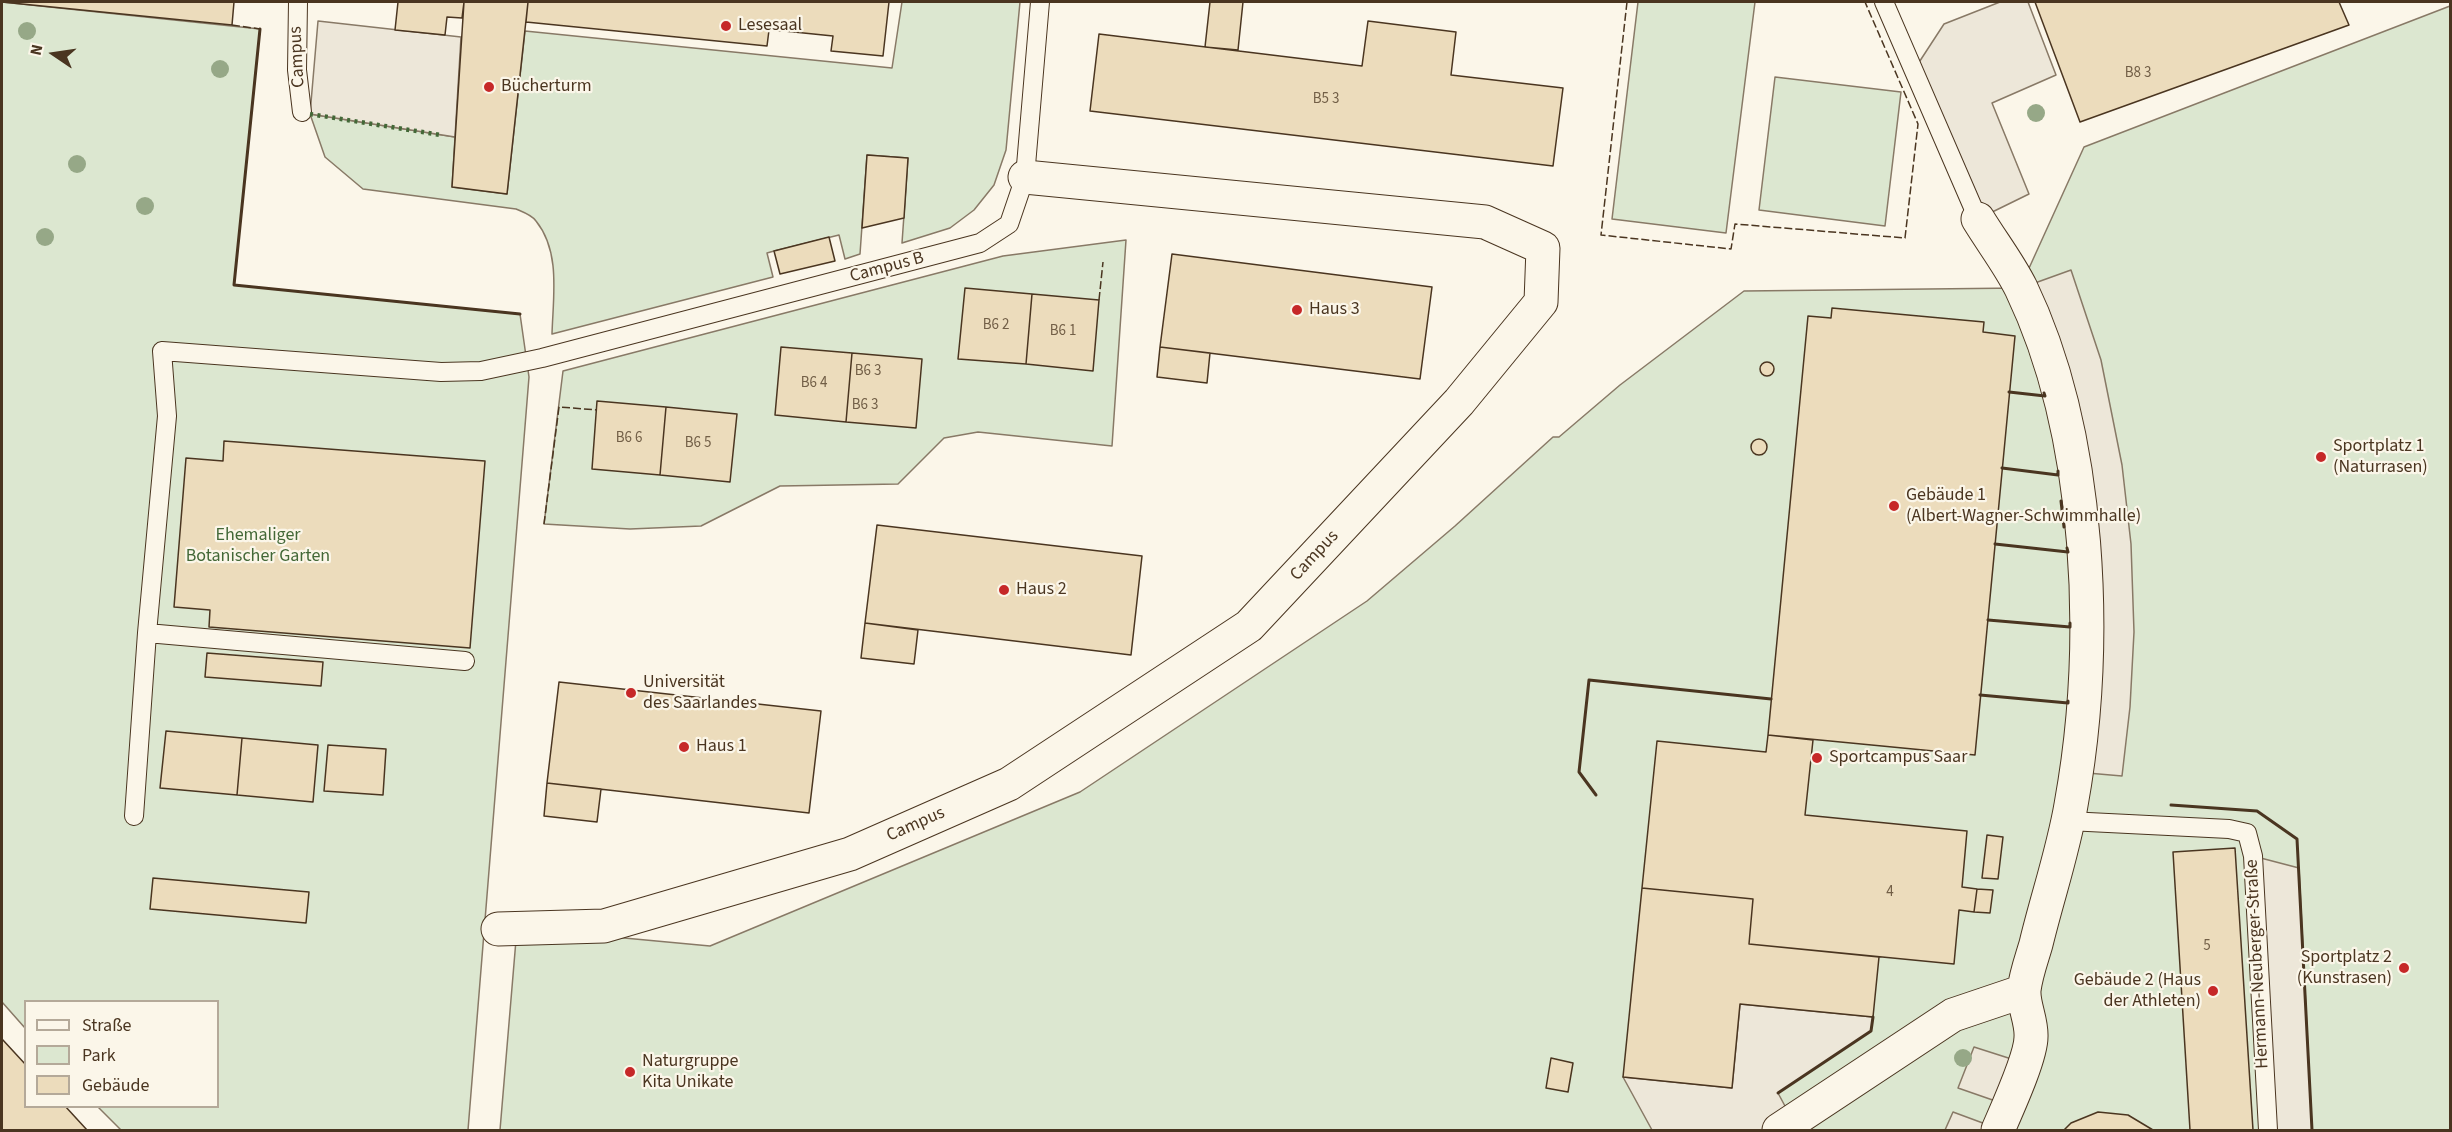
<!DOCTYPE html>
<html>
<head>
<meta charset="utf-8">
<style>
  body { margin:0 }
  #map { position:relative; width:2452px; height:1132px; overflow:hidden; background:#fbf6e9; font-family:"Source Sans 3",sans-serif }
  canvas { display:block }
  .frame { position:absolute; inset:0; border:3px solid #4a3520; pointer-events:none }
  .legend { position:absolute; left:24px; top:1000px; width:195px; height:108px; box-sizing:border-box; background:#fbf6e9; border:2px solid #b4a999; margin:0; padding:8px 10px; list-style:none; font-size:18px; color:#4a3520 }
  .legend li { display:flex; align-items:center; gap:12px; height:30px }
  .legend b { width:30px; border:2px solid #b4a999 }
  .north { position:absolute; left:24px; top:24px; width:60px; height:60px; -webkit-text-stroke:4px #fbf6e9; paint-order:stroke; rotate:283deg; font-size:16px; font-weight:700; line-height:24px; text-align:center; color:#4a3520 }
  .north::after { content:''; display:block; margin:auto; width:21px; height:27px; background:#4a3520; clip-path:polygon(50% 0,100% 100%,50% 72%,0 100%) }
</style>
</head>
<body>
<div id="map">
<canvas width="2452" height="1132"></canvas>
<div class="frame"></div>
<ul class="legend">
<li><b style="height:8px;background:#fbf6e9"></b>Straße</li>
<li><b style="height:16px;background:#dce7d0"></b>Park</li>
<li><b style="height:16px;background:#ecdcbc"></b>Gebäude</li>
</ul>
<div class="north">N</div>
</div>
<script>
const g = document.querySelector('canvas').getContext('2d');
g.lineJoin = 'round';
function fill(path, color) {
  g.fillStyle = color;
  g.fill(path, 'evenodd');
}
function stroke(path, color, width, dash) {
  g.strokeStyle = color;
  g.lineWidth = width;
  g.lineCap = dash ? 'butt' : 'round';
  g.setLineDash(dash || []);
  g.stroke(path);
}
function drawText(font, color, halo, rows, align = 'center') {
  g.font = font + ' "Source Sans 3",sans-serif';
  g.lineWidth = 4.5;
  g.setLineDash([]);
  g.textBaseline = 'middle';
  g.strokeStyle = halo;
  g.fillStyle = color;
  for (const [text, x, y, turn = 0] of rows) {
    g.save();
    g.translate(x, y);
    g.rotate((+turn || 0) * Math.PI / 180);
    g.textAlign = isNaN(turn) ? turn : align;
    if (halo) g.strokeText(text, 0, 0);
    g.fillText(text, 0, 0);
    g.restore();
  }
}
const green = new Path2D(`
  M2,2L260,29L234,285L520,314L529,377L468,1130H121L98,1107L218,1106V1002H26L25,1028L2,1002Z
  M902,2H1020L1006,150L994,185L974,210L950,228L902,243L908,158L867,155L860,254L845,259L839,235L774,251L767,253L773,277L552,334C553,297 561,252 536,221C532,215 523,212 516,209L363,189L325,157L310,114L455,137L452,187L507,194L525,31L892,68Z
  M1638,2H1755L1726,233L1612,219Z
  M2450,6V1130H500L517,928L710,946L1080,792L1367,601L1455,526L1553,437H1559L1620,385L1744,291L2020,288L2084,147Z
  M1775,77L1901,92L1885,226L1759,210Z
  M1126,240L1112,446L978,432L944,438L898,484L780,486L701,526L630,529L544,524L563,371L1003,256Z`);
fill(green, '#dce7d0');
stroke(green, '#887966', 1.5);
const parking = new Path2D(`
  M2000,2H2028L2056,75L1992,103L2029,194L1978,219L1914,70L1944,24Z
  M318,21L461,37L455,137L310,114Z
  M2071,270L2101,360L2122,465L2131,544L2134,632L2130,707L2122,776L2076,772L2083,545L2021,288Z
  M2253,856L2299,868L2312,1130H2268Z
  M1740,1004L1873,1017L1871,1031L1778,1093L1793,1121L1779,1130H1652L1623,1077L1732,1088Z
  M1974,1047L2024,1063L2007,1105L1958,1088Z
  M1953,1112L1999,1129L1998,1130H1945Z`);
fill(parking, '#ede7d9');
stroke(parking, '#887966', 1.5);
const building = new Path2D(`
  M2,2H234L232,25Z
  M398,2H464L462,18L447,17L445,35L395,30Z
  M464,2H528L507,194L452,187Z
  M528,2H889L883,56L831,51L833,36L784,31L769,30L767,46L526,22Z
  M1210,2H1243L1238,50L1205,47Z
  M2035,2H2339L2349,25L2080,122Z
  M1368,21L1456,32L1451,75L1563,88L1553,166L1090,111L1099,34L1362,66Z
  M867,155L908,158L904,218L862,228Z
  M829,237L835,261L780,274L774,251Z
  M1172,254L1432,287L1420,379L1160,347Z
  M965,288L1032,294L1026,364L958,359Z
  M1032,294L1099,300L1093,371L1026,364Z
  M1832,308L1984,322L1983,332L2015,336L1975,755L1768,735L1808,316L1831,318Z
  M781,347L852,353L846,422L775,415Z
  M1160,347L1210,353L1207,383L1157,377Z
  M852,353L922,359L916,428L846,422Z
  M1760 369a7 7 0 1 1 14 0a7 7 0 1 1-14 0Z
  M597,401L666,407L660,475L592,469Z
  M666,407L737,414L730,482L660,475Z
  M1751 447a8 8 0 1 1 16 0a8 8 0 1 1-16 0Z
  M224,441L485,461L470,648L209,627L210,610L174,607L186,458L223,461Z
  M877,525L1142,556L1131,655L865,623Z
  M865,623L918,630L914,664L861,658Z
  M207,653L323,662L321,686L205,677Z
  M559,682L821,711L809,813L547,783Z
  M166,731L242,738L237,795L160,788Z
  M1768,735L1813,740L1805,815L1967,831L1962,887L1977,889L1974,912L1959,910L1954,964L1749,944L1753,899L1642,888L1657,741L1766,752Z
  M242,738L318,745L313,802L237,795Z
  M328,745L386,749L383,795L324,791Z
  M547,783L601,789L597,822L544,816Z
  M1987,835L2003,837L1998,879L1982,878Z
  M2235,848L2253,1130H2190L2173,852Z
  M153,878L309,892L306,923L150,909Z
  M1642,888L1753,899L1749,944L1879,957L1873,1017L1740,1004L1732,1088L1623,1077Z
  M1977,889L1993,890L1990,913L1974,912Z
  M2,1039L26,1065V1106H65L87,1130H2Z
  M1551,1058L1573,1063L1568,1092L1546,1088Z
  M2098,1112L2128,1115L2153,1130H2064L2071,1123Z`);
fill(building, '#ecdcbc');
stroke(building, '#4a3520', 1.5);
const lane = new Path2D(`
  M298,2L297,70L302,112
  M1884,2L1978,219
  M147,633L465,661
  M134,816L147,633L167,416L162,351L441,372L481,371L542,358L980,243L1009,224L1025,177L1040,2
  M2068,821L2229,829L2247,833L2253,856L2268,1130`);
const street = new Path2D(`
  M1978,219C1992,242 2009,264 2021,288C2092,436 2100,645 2071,805C2063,852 2047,898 2036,944C2032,958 2026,974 2024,990C2023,1005 2032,1021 2031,1037C2031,1057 2007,1109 1998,1130
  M498,929L604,926L850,854L1009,784L1249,626L1459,402L1541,302L1543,248L1485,222L1025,177
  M1779,1130L1953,1015L2024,991`);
stroke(lane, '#4a3520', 20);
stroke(street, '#4a3520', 35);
stroke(lane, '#fbf6e9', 18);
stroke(street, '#fbf6e9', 33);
stroke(new Path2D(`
  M310,114L441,135`), '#436837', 4.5, [3, 4.5]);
stroke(new Path2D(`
  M1627,2L1601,235L1731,249L1735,224L1905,238L1918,124L1865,2
  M232,25L260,29
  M1099,300L1103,262
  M544,524L559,407L597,410`), '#4a3520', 1.5, [8, 3]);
stroke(new Path2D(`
  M260,29L234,285L520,314
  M2009,392L2045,396L2044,393
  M2002,468L2058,475V471
  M2061,501L2064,527
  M1995,544L2068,552L2067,548
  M1988,620L2070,627V623
  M1980,695L2068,703V701
  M1596,795L1579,772L1589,680L1771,699
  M2171,805L2257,811L2297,839L2312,1130
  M1778,1093L1871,1031L1873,1017`), '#4a3520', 3);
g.fillStyle = '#96a887';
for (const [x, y] of [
  [27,31],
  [220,69],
  [2036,113],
  [77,164],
  [145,206],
  [45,237],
  [1963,1058]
]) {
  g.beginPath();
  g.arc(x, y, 9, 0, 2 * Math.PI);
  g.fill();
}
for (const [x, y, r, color] of [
  [726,26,6,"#c62828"],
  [489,87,6,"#c62828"],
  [1297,310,6,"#c62828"],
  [2321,457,6,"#c62828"],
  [1894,506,6,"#c62828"],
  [1004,590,6,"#c62828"],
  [631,693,6,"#c62828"],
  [684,747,6,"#c62828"],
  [1817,758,6,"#c62828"],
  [2404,968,6,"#c62828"],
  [2213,991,6,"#c62828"],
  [630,1072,6,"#c62828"]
]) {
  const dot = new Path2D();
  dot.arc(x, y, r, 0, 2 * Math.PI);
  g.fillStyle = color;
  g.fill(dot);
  stroke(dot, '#fbf6e9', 2);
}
drawText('15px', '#725f47', null, [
  ["B8 3",2138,74],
  ["B5 3",1326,100],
  ["B6 2",996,326],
  ["B6 1",1063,332],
  ["B6 3",868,372],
  ["B6 4",814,384],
  ["B6 3",865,406],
  ["B6 6",629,439],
  ["B6 5",698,444],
  ["4",1890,893],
  ["5",2207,947]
]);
drawText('18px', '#4a3520', '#fbf6e9', [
  ["Lesesaal",738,26],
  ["Bücherturm",501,87],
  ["Haus 3",1309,310],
  ["Sportplatz 1",2333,447],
  ["(Naturrasen)",2333,468],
  ["Gebäude 1",1906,496],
  ["(Albert-Wagner-Schwimmhalle)",1906,517],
  ["Haus 2",1016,590],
  ["Universität",643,683],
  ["des Saarlandes",643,704],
  ["Haus 1",696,747],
  ["Sportcampus Saar",1829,758],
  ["Sportplatz 2",2392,958,"right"],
  ["(Kunstrasen)",2392,979,"right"],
  ["Gebäude 2 (Haus",2201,981,"right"],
  ["der Athleten)",2201,1002,"right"],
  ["Naturgruppe",642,1062],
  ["Kita Unikate",642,1083]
], 'left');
drawText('18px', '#4a3520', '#fbf6e9', [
  ["Campus",298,57,-93],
  ["Campus B",887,268,-15],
  ["Campus",1315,556,-47],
  ["Campus",916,825,-24],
  ["Hermann-Neuberger-Straße",2258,964,-93]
]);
drawText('18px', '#436837', '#fbf6e9', [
  ["Ehemaliger",258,536],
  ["Botanischer Garten",258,557]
]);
</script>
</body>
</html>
